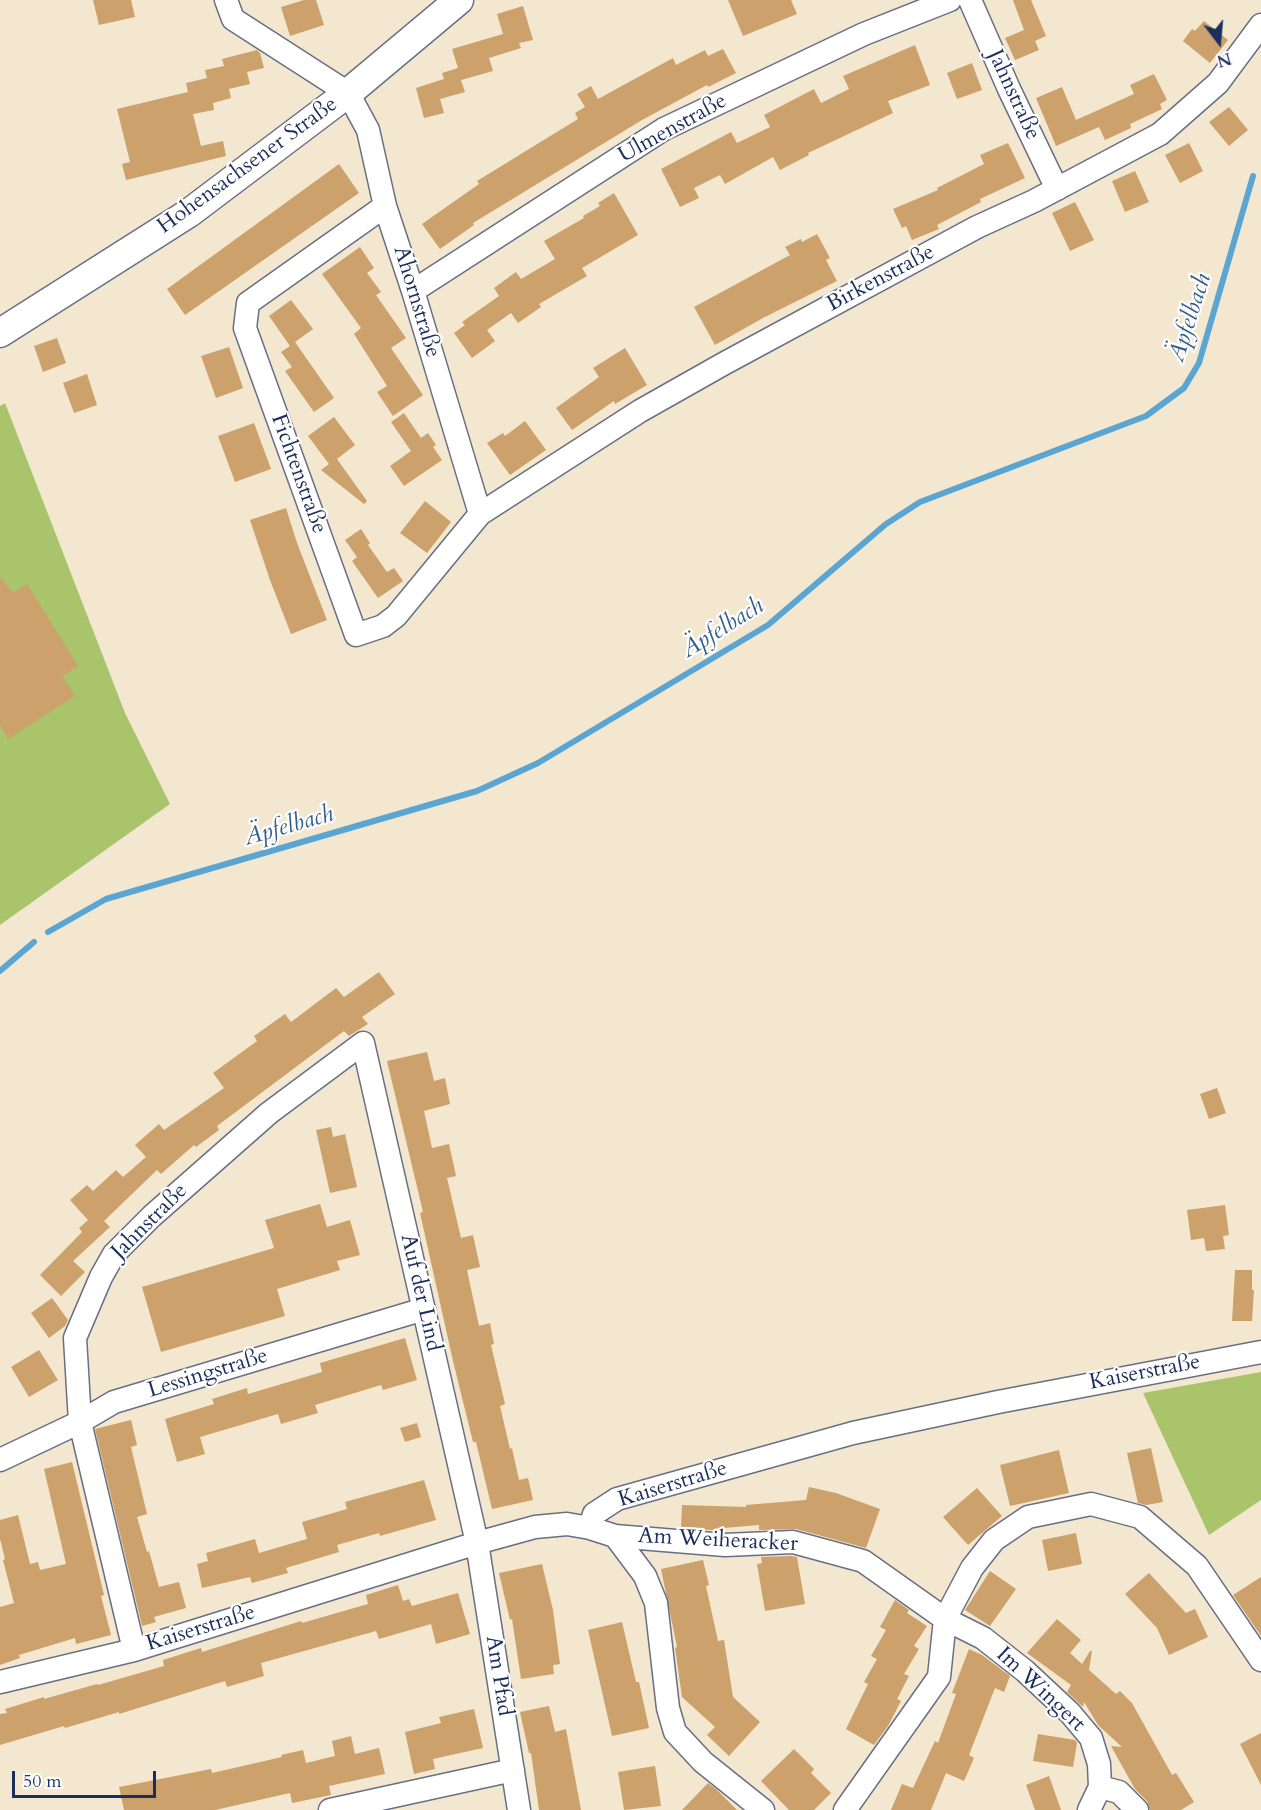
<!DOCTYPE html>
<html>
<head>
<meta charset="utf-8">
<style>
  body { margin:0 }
  #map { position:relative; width:1261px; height:1810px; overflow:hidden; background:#f3e7d0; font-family:Cardo,serif }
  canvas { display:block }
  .north { position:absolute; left:1189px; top:12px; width:60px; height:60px; -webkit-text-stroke:4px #fff; paint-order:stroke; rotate:164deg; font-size:16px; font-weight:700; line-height:24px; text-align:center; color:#1b2f5e }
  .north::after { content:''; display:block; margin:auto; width:21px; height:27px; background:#1b2f5e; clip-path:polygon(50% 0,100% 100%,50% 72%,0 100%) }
  .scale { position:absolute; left:12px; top:1771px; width:144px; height:27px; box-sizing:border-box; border:3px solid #1b2f5e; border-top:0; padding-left:8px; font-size:18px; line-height:21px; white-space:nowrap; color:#1b2f5e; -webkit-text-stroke:4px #fff; paint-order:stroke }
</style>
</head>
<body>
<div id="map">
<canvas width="1261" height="1810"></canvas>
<div class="north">N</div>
<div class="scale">50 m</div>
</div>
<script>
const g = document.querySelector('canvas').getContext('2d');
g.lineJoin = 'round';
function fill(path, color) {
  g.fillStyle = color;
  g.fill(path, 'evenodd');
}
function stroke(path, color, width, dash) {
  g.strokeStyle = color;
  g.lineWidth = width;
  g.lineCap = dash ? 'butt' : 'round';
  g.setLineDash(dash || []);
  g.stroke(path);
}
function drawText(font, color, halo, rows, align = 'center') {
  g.font = font + ' Cardo,serif';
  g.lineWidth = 4.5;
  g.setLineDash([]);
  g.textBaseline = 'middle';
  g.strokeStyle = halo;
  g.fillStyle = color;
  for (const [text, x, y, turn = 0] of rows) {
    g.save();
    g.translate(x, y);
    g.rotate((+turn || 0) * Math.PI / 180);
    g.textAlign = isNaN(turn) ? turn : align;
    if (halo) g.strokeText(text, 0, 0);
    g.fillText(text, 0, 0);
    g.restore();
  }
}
fill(new Path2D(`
  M5,403L125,713L170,804L0,925V406Z
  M1261,1372V1500L1209,1535L1143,1393Z`), '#a9c46b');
stroke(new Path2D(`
  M48,932L106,899L477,791L538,763L768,625L886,524L920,502L1146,416L1184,388L1199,363L1253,176
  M0,971L34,942`), '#5ba5d3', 6);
fill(new Path2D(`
  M93,0H131L135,17L99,25Z
  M304,0H316L324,25L290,36L281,7Z
  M728,0H791L797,14L743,36Z
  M1013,0H1031L1046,36L1035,41L1039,50L1015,60L1005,38L1024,30Z
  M523,6L533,40L519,43L521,48L489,58L493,71L461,80L465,92L440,99L444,113L424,118L416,88L444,79L442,73L458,68L452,49L503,34L497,14Z
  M1204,21L1228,40L1210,63L1183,41L1192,29L1195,31Z
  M915,45L930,85L888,101L893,113L808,153L809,155L780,170L773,157L725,184L720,175L694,188L699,198L680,207L661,169L731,132L737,143L770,127L764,115L814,89L821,103L849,89L843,76Z
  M723,49L736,73L708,87L707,85L642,120L473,223L474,225L440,249L422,224L479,184L477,181L578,119L575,113L585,107L577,94L591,86L598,99L673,58L676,65L705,50L708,56Z
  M257,50L260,53L264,68L247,72L250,84L229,89L231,98L213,103L214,110L193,114L201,146L223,141L226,156L126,180L122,164L130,162L117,109L188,92L186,83L207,78L205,70L224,66L222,59Z
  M972,63L982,90L957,99L947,73Z
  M1154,74L1167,100L1160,104L1162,109L1130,124L1131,128L1105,140L1099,127L1056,146L1036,98L1062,87L1076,120L1134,94L1130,85Z
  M1229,107L1248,130L1229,146L1209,122Z
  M1008,143L1025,178L980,199L981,202L937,225L939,229L912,240L906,226L902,228L893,209L938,190L937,188L984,164L980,155Z
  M1189,143L1203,171L1180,183L1165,155Z
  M339,164L359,193L185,315L167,289Z
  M1135,171L1149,202L1125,212L1112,181Z
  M614,193L638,235L582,268L587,276L539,304L541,307L518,323L511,313L487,330L495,341L472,358L454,333L465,325L462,322L499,296L494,288L516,272L521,279L555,259L544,241L584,218L583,216L600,206L598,203Z
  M1075,202L1094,240L1070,251L1052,213Z
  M817,234L830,258L826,260L837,281L763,318L715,345L694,307L790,255L785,247L801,239L802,242Z
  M360,247L374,268L367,273L381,292L376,295L406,338L391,348L423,395L393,416L377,392L387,386L354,334L361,328L322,274Z
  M291,300L313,329L295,342L334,398L314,412L285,371L292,367L281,352L290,346L269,316Z
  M57,338L66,363L43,372L34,346Z
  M229,347L243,388L216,398L201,356Z
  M625,348L647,385L615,404L614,401L572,430L556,408L599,377L593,368Z
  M87,374L97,405L74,413L63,383Z
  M404,413L421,438L428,433L436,445L433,447L442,460L404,486L390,466L411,451L391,422Z
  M334,417L355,445L337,459L367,501L364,504L321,470L329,464L308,436Z
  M525,421L546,450L510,475L487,443L503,433L505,436Z
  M254,423L271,469L235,482L218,436Z
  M425,501L451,522L427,553L400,533Z
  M286,508L297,543L327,620L291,634L270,580L250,520Z
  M361,529L370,543L368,545L387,572L394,568L403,581L378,598L352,561L357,557L345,540Z
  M0,577L13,593L27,584L78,666L62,676L75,696L8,739L0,725Z
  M379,972L395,994L362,1017L368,1024L349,1036L344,1031L217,1126L219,1130L196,1147L194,1145L161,1174L157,1170L104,1221L110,1227L73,1261L85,1272L61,1296L40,1275L82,1232L79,1228L88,1220L70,1200L87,1185L93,1191L116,1170L123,1177L146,1157L135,1145L159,1124L164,1130L224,1088L213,1073L257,1041L254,1036L285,1014L291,1022L336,988L344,997Z
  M427,1052L434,1081L445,1078L450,1104L424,1111L432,1148L449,1144L456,1176L447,1178L461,1238L473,1235L480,1267L467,1270L479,1326L490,1323L494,1344L491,1345L505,1404L500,1406L510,1449L512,1448L519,1480L528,1478L533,1500L492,1509L476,1442H473L453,1361L420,1213L423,1212L387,1061Z
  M1217,1088L1226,1113L1209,1119L1200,1094Z
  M331,1127L333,1137L345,1134L357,1187L330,1193L316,1130Z
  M320,1204L327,1227L350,1220L360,1255L337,1261L340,1270L277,1289L285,1316L161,1352L142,1287L274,1248L265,1220Z
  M1225,1205L1229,1235L1223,1236L1225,1249L1206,1251L1204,1238L1191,1240L1187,1210Z
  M1235,1270H1252V1290H1254L1252,1321H1232Z
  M52,1298L68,1320L65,1326L49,1338L31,1313Z
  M405,1338L417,1380L383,1390L381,1385L315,1405L318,1413L281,1424L278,1414L200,1437L205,1454L177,1462L165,1419L214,1404L212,1399L247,1388L248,1394L322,1372L320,1363Z
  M39,1350L58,1380L29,1397L11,1367Z
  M131,1420L137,1445L131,1447L147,1514L137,1517L147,1552L149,1551L159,1587L179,1582L186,1608L154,1617L156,1622L142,1626L95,1429Z
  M417,1423L421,1437L405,1442L400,1428Z
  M1151,1448L1163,1502L1146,1505L1138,1503L1127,1453Z
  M1059,1450L1069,1493L1010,1506L1000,1465Z
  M72,1462L104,1595L101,1596L111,1635L76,1644L75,1638L19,1655L20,1658L0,1665V1607L14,1603L3,1560L5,1559L0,1539V1520L18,1515L30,1564L38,1562L40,1570L66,1564L44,1469Z
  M424,1480L436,1520L380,1536L379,1533L337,1545L339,1552L286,1568L288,1573L252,1583L250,1577L202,1588L197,1564L208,1561L206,1553L255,1539L259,1553L307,1539L302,1522L347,1509L345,1502Z
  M809,1487L836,1493L880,1509L866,1548L796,1529L759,1530V1525L724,1528V1531L681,1528L682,1505L746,1507V1505L806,1500Z
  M977,1488L1002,1516L968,1545L943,1517Z
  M1076,1533L1082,1564L1048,1571L1042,1540Z
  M791,1556L797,1557L805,1604L765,1611L757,1564L762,1563L761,1557Z
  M703,1560L709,1585L706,1586L718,1641L724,1640L733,1697L760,1722L729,1756L707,1735L715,1727L682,1697L675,1648L677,1647L661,1569Z
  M542,1564L553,1610L560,1664L553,1665L554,1674L521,1679L512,1619L510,1620L499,1573Z
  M990,1571L1016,1589L990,1626L965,1610Z
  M1149,1573L1186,1613L1195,1609L1208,1637L1169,1655L1157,1628L1125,1594Z
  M1261,1577V1636L1233,1595Z
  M398,1585L403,1601L409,1599L412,1606L458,1593L470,1634L436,1644L431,1624L379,1639L376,1631L261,1663L264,1676L227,1687L225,1681L119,1714V1712L65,1728L64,1726L0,1745V1714L7,1713L5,1709L44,1697V1699L97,1684L98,1685L164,1666L163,1660L201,1648L202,1652L301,1621L302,1623L368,1604L366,1595Z
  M895,1600L909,1610L907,1613L927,1626L914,1646L919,1649L904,1674L909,1676L897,1699L901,1701L888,1726L874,1745L846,1729L868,1684L864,1682L877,1659L871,1656L886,1630L880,1627Z
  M1057,1619L1081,1640L1070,1653L1082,1664L1090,1651H1092L1089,1670L1116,1694L1120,1691L1132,1703L1172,1775L1176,1773L1194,1802L1181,1810H1150L1147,1801L1135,1789L1111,1746L1122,1747L1098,1725L1084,1702L1083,1707L1067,1692L1071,1685L1027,1653Z
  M622,1622L636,1682H639L649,1728L612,1736L588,1630Z
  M969,1649L982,1655L1010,1676L1004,1692L995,1688L969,1755L974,1758L964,1781L946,1773L931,1810H891L902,1784L913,1788L935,1741L938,1743L956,1694L952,1693Z
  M549,1706L555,1732L566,1729L581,1810H539L531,1753H529L520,1712Z
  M474,1709L483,1748L433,1759L435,1769L414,1774L405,1732L441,1723L439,1717Z
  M1261,1733V1785L1240,1744Z
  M1038,1734L1075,1740L1077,1743L1073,1767L1033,1761Z
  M351,1736L355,1754L379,1748L385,1774L329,1786L331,1795L292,1803L290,1793L215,1810H124L119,1787L211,1769L212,1773L282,1757L281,1755L303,1750L306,1763L335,1756L332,1741Z
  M794,1749L814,1769L811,1773L831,1793L814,1810H789L761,1781Z
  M655,1766L661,1806L624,1810L618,1772Z
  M1049,1776L1061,1810H1035L1026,1785Z
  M708,1783L716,1789L737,1810H682Z`), '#cca16b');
const minor = new Path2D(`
  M226,0L233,19L348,93L368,130L385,206L413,291L480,514
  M970,0L1009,89L1057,189
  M385,206L248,303L245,328L356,635L383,626L396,616L480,514L640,411L725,363L977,227L1034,201L1160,134L1218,83L1261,25
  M413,291L664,129L864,34L950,0
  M0,1460L80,1422L114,1402L424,1309
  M590,1528L594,1514L617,1499L853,1433L998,1402L1261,1352
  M615,1536L725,1545L793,1542L863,1561L945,1619L983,1638L1025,1671L1070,1713L1091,1738L1099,1764L1100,1787L1089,1810
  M134,1650L80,1422L75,1338L101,1277L114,1254L152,1216L269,1113L363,1043L477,1543L519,1810
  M0,1682L134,1650L477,1543L535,1527L567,1524L590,1528L615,1536L645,1576L656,1603L668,1708L675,1732L703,1762L763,1810
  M1100,1787L1119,1792L1137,1810
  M330,1810L513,1770
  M845,1810L939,1677L945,1619L972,1568L994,1540L1028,1517L1091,1504L1140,1517L1197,1566L1261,1660`);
const tertiary = new Path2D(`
  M0,333L189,213L348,93L459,0`);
stroke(minor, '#676f86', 25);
stroke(tertiary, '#676f86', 31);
stroke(minor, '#fff', 22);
stroke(tertiary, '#fff', 28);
drawText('22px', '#1b2f5e', '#fff', [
  ["Jahnstraße",1013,95,65],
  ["Ulmenstraße",673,129,-29],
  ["Hohensachsener Straße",248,166,-36],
  ["Birkenstraße",881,279,-28],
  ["Ahornstraße",416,302,73],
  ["Fichtenstraße",298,474,70],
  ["Jahnstraße",150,1222,-45],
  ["Auf der Lind",420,1293,77],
  ["Kaiserstraße",1145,1373,-11],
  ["Lessingstraße",208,1374,-17],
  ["Kaiserstraße",673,1485,-17],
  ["Am Weiheracker",718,1541,3],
  ["Kaiserstraße",201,1629,-17],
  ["Am Pfad",498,1676,81],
  ["Im Wingert",1040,1690,43]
]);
drawText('italic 24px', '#355e8d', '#fff', [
  ["Äpfelbach",1191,318,-72],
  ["Äpfelbach",723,629,-32],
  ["Äpfelbach",289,827,-16]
]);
</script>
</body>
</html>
